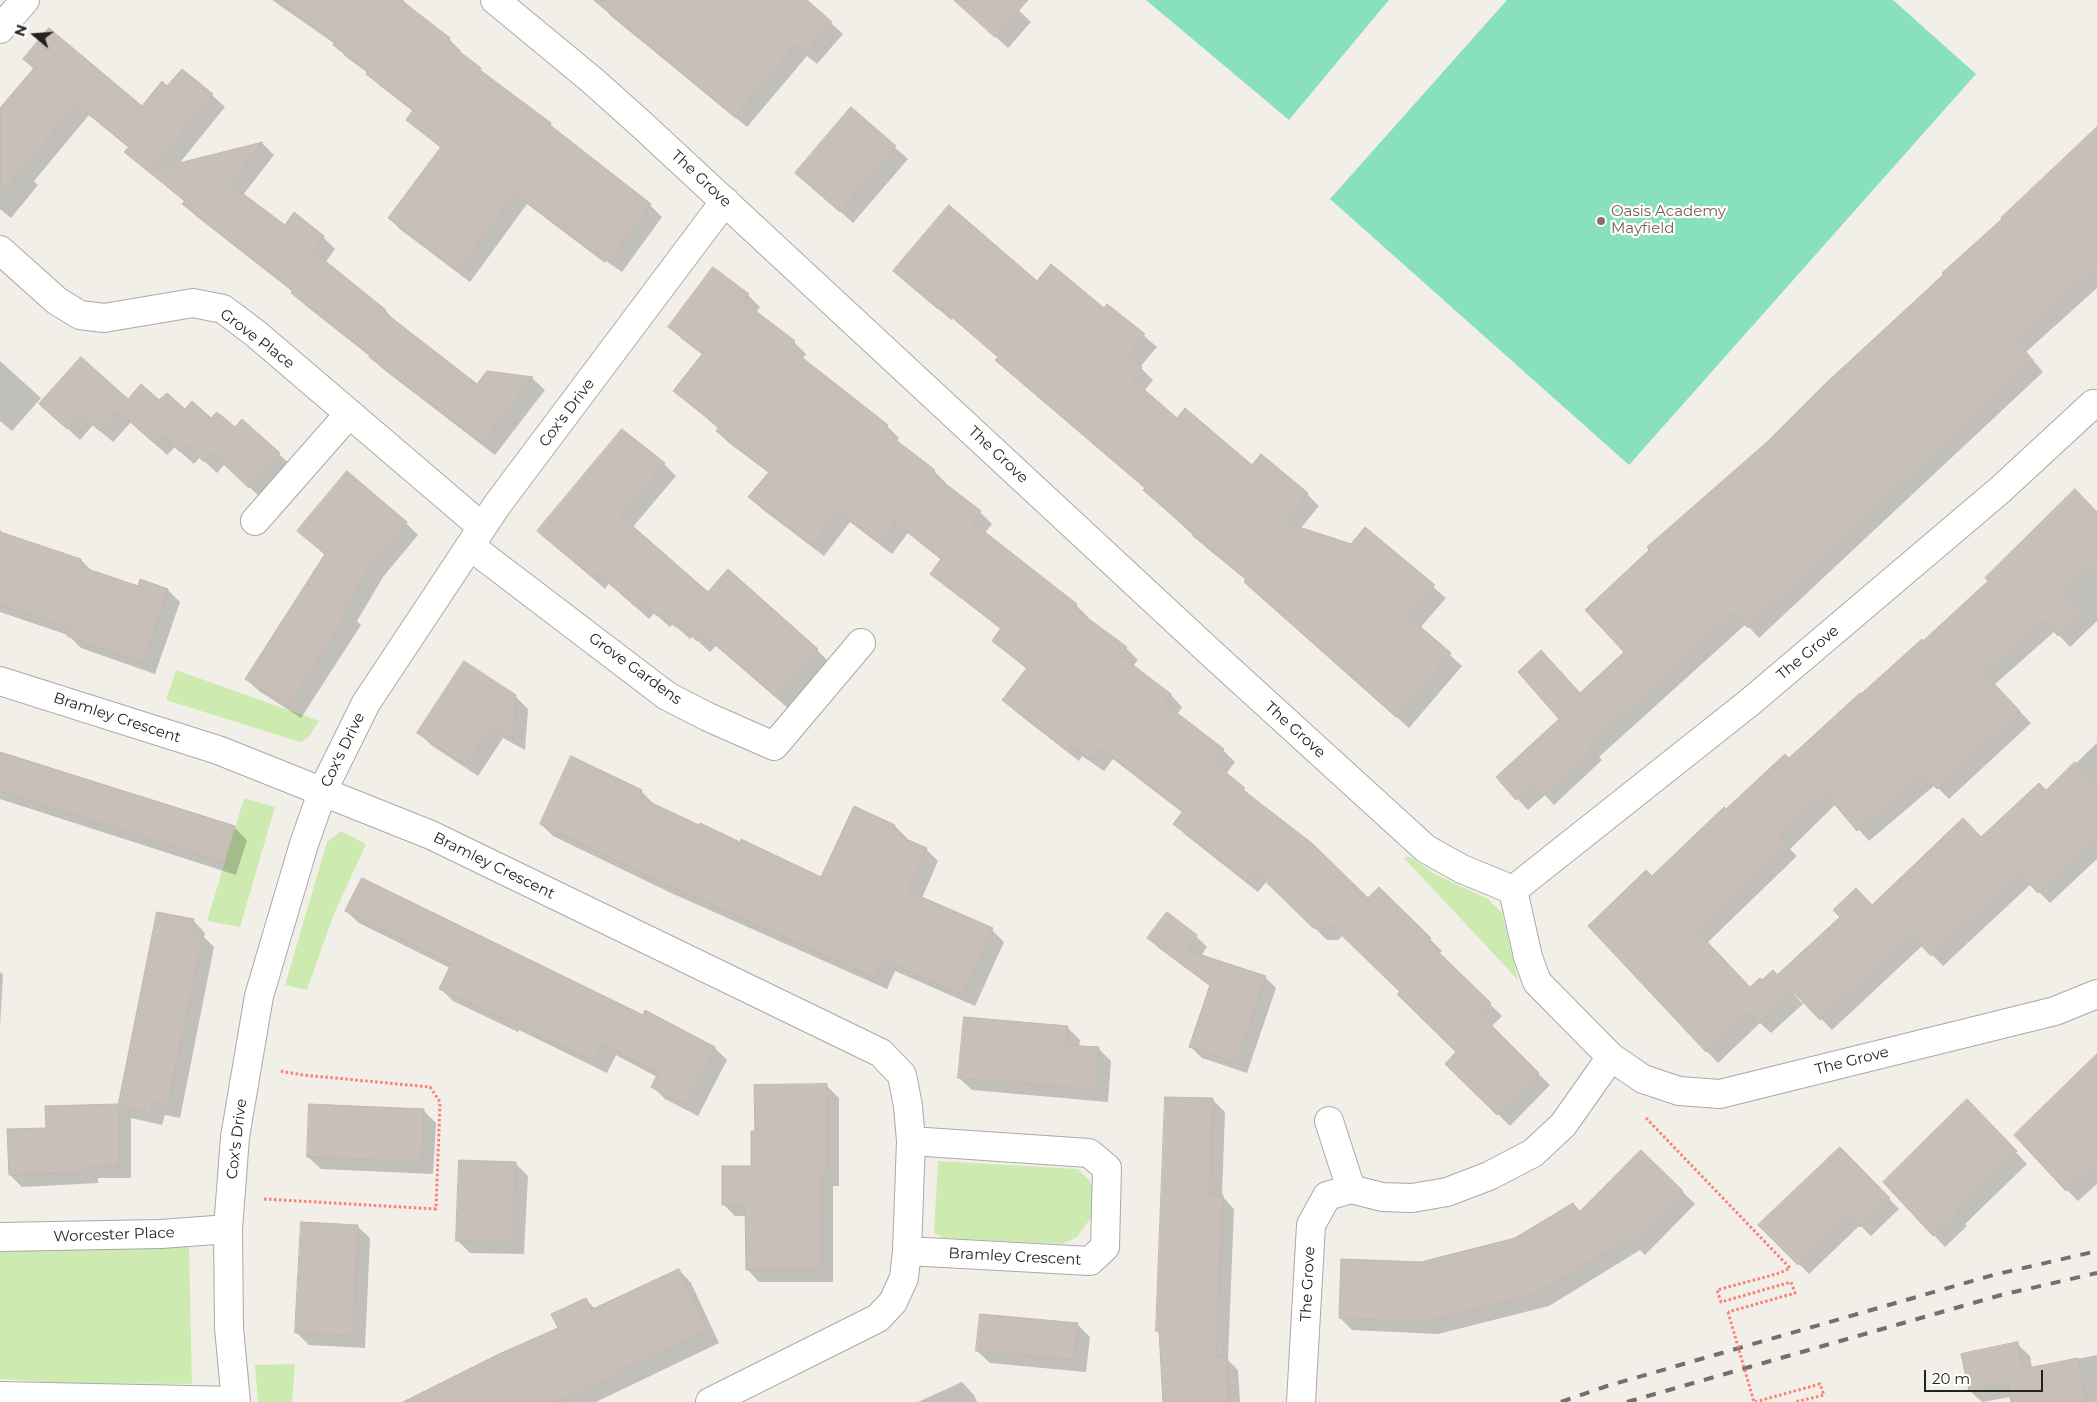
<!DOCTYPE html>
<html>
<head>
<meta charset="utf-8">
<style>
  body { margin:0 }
  #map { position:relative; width:2097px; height:1402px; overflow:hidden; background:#f2efe9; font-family:Montserrat,sans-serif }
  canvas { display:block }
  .north { position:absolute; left:10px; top:10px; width:50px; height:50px; -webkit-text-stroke:4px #fff; paint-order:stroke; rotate:288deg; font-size:14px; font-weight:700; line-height:20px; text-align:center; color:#222 }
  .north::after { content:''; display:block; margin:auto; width:18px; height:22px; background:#222; clip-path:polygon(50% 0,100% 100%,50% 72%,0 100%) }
  .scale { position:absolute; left:1924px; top:1370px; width:119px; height:22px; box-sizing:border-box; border:2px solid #222; border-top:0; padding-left:6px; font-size:15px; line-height:18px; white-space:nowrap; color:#222; -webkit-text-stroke:4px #fff; paint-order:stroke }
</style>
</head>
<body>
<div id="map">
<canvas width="2097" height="1402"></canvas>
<div class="north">N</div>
<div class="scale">20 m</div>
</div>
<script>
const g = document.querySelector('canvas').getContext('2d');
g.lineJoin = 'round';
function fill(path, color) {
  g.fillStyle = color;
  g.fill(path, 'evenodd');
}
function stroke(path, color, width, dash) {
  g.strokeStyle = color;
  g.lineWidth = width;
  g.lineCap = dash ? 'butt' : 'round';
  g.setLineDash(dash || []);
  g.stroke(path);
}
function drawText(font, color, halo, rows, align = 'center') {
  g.font = font + ' Montserrat,sans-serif';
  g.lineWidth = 4.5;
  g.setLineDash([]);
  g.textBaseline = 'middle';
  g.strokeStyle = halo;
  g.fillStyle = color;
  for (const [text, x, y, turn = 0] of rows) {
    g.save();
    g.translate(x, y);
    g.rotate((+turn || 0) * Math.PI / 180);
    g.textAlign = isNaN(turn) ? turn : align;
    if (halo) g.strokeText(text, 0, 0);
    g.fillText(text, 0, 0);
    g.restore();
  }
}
fill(new Path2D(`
  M176,670L319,721L307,739L300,742L166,700Z
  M244,798L275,807L240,927L207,921Z
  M341,831L366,844L334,914L307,990L285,985L327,842Z
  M1408,856L1435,874L1488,899L1502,913L1518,980L1404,858Z
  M938,1161L1078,1169L1089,1180L1094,1190L1093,1215L1077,1237L1062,1244L944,1238L934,1233Z
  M189,1247L192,1384L62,1383L0,1379V1248Z
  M295,1364L292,1402H258L255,1365Z`), '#cdebb0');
fill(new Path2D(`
  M1146,0H1389L1289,120Z
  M1507,0H1893L1976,74L1629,465L1330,199Z`), '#88e0be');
fill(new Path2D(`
  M272,0H403L413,11L449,39L461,51L460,53L492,80L550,124L562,137L650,205L662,217L622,272L606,261L605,263L527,204L470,282L401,230L389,218L442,149L407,120L414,112L379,85L368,73L346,57L335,44Z
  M596,0H805L843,34L817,64L807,56L747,127L612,17Z
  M955,0H1008L1031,22L1008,48Z
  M24,59L142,108L168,87L212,95L225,107L178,165L262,143L274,155L243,195L285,226L323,237L335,249L325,263L385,310L397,323L477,385L487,372L532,378L545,390L495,455L383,369L372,358L305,305L293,292L196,216L184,204L185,202L126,152L129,148L89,115L34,181L38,185L11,218L0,209V110L34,69Z
  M851,109L908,159L853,223L797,173Z
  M2097,129V288L2026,352L2043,372L1759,638L1746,624L1599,757L1602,760L1554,805L1545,795L1528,810L1498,778L1561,719L1580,694L1625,652L1768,442Z
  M713,269L748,295L760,307L756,313L794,342L806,354L802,359L887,426L899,438L896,442L934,471L946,483L945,485L980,512L992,524L984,534L1076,605L1088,617L1087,619L1126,648L1138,660L1133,666L1171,695L1182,707L1177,715L1223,750L1235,762L1226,774L1368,900L1379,889L1442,951L1439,954L1502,1016L1491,1027L1550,1085L1510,1126L1447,1064L1458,1052L1401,992L1343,935L1338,940H1327L1267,881L1258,892L1187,836L1175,824L1183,813L1113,759L1104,771L1082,756L1079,761L1016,712L1004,700L1028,670L993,640L1002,630L944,585L932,573L942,560L908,533L892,554L850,522L824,556L762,509L750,497L769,473L729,443L717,431L719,429L675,391L703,355L682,339L670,327Z
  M895,271L1038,283L1104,310L1108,305L1157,347L1140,367L1153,380L1144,391L1177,419L1252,467L1307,494L1319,506L1300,529L1352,546L1365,529L1446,598L1420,628L1462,666L1409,728L1258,594L1246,580L1207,548L1157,502L1146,489L1009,372L997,360L999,358L953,318L951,320Z
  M0,361L41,398L12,431L0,421Z
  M128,400L159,402L235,429L242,421L292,466L262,499L225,464L217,473L200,457L194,464L175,447L167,455L131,422L113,442L93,425L80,440L41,404Z
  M664,464L676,476L632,528L708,594L817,650L829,662L789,709L716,646L710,652L692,636L690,639L673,624L670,627L654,613L649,619L609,583L605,589L539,531Z
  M2097,514V621L2070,647L2055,631L1994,685L2031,723L1949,799L1935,785L1869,841L1836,804L1790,849L1797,856L1707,943L1750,988L1762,981L1784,983L1872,906L1982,838L2046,792L2097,743V859L2050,903L2031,884L1943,966L1923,945L1832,1030L1794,990L1792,992L1803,1004L1771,1033L1760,1023L1718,1063L1589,926L1652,878L1726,811L1789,760L1923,643Z
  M406,523L418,535L383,577L357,621L361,625L301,718L259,691L246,679L325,555L299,531Z
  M0,530L3,533L81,560L93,572L138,588L141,581L168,590L180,602L155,674L81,648L68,635L0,612Z
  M515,696L528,709L525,750L503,738L478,776L431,745L418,732Z
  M0,752L234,827L247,840L236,875L0,799Z
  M641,791L653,803L652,805L822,878L895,826L907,838L906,840L926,849L938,861L922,898L992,930L1004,942L975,1006L895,971L887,989L669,892L553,836L541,824Z
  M346,911L643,1016L646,1012L715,1048L727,1060L698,1116L665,1099L653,1087L657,1077L616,1055L607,1073L519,1030L518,1032L453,1001L441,989L450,968L359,923Z
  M1167,914L1196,936L1207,947L1201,956L1265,977L1276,988L1247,1073L1202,1058L1191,1047L1210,986L1160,949L1149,938Z
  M193,920L205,933L204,937L214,947L180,1118L165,1115L162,1125L131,1118V1178H98V1183L22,1187L10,1175L47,1130L119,1105Z
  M0,972L3,974L0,1027Z
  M1068,1028L1080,1040L1079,1047L1099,1049L1111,1061L1108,1102L972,1090L959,1078Z
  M2097,1058V1184L2078,1201L2067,1190Z
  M827,1086L839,1098V1186H833V1282H759L747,1269V1216H735L723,1204L752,1167L756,1133Z
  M1213,1100L1225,1112L1222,1196L1234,1209L1228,1360L1238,1370L1240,1402H1165L1160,1333L1157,1330Z
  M1967,1101L2027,1164L1965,1224L1967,1226L1945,1247L1884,1182Z
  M424,1111L436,1123L433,1174L321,1169L308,1157Z
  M1840,1149L1899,1209L1871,1236L1860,1225L1809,1274L1760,1225Z
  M1641,1151L1695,1204L1645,1255L1640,1250L1549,1306L1438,1334L1352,1330L1340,1318L1421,1264L1515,1239L1573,1204L1581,1212Z
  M515,1163L528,1176L524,1254L470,1253L457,1240Z
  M357,1226L370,1238L365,1348L309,1345L297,1333Z
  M679,1270L691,1283L719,1343L596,1402H449L559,1328L586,1299L595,1309Z
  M1077,1324L1090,1337L1086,1372L990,1363L977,1351Z
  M2017,1344L2030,1356L2032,1368L2097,1355V1402H2013L2011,1397L1982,1402L1970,1391Z
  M962,1382L974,1395L977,1402H918Z`), '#0003');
const building = new Path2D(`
  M277,0H401L450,38L447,42L481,68L480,70L551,123L550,125L651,204L609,261L594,250L592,252L515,193L458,271L388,218L441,147L406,120L413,110L366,74L368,71L333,45L335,42Z
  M594,0H807L832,22L805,54L795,45L735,117Z
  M954,0H1028L995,37Z
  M49,28L142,106L162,81L167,86L182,69L213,94L151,170L263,142L230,184L285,225L294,212L324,236L313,251L386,310L384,312L477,384L487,371L533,377L482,443L369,357L370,355L291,293L293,290L182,204L185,201L124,152L129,147L76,104L0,196V108L34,68L23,59Z
  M851,107L896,146L840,212L795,173Z
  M2097,127V266L2016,341L2033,360L1748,628L1734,613L1589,746L1592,749L1543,795L1533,785L1516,800L1496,777L1559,719L1518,672L1541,650L1580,693L1624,652L1585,610L1649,550L1647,547L1767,442L1826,383L1943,275L1942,273L2002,219L2001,218Z
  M949,205L1037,281L1051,264L1104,308L1107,304L1145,334L1128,355L1142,367L1132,379L1177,418L1185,408L1252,465L1261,454L1308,493L1284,522L1351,544L1365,527L1435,585L1408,616L1451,653L1396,717L1244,582L1246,579L1193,536L1194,534L1143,490L1145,488L995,360L998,357L940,307L938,309L893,271Z
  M713,267L749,294L744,302L795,341L790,348L888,425L884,431L935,470L933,474L981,511L972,522L1077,604L1074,608L1127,647L1120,655L1171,694L1164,703L1224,749L1214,763L1245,788L1243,790L1313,844L1368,898L1379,887L1431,938L1428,942L1491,1003L1480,1014L1539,1073L1497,1115L1445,1064L1456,1052L1397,994L1400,992L1330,924L1326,928H1313L1254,870L1246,881L1173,824L1183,811L1101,748L1091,760L1070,745L1066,750L1002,700L1027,668L992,641L1001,628L930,574L941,559L895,522L879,543L838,511L812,545L748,497L769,472L716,431L719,427L673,391L703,353L668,327Z
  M81,357L128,399L141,384L159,400L167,393L185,409L192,401L211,418L217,412L235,427L242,419L280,453L249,488L212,453L204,462L187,445L180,452L162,435L154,443L118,411L100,431L80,414L67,429L39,404Z
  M622,429L665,463L620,515L708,592L728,569L818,649L776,697L703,634L697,641L679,625L677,628L660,613L657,616L641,601L636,607L596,572L592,577L537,531Z
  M347,471L407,522L371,565L344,609L349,611L288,706L245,679L325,554L297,531Z
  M2075,489L2097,512V561L2063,594L2082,614L2058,636L2044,621L1984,673L2020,711L1937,789L1924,774L1857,831L1825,793L1779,837L1787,845L1697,931L1750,987L1760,978L1762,980L1773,970L1793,992L1759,1023L1749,1012L1706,1052L1588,926L1646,870L1652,876L1724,807L1726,809L1785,754L1789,758L1860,693L1861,694L1922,639L1923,641L1988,581L1985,578Z
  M0,532L81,559L79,566L138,586L140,579L168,589L143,663L67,636L69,628L0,605Z
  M464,661L516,695L513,739L491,727L466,765L417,733Z
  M0,752L235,826L224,863L0,791Z
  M571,756L642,790L639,797L699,825L700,823L740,842L741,839L821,877L854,806L895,825L892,833L927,848L908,891L993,928L963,995L883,960L875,978L656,880L540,824Z
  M2075,762L2097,786V836L2038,893L2019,874L1931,956L1911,934L1820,1020L1777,975L1840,917L1833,910L1856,888L1872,905L1963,818L1981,837L2039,783L2046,790Z
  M362,878L643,1015L645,1010L715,1047L685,1105L651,1087L658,1073L603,1044L594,1062L506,1019L505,1020L439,989L451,964L345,911Z
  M157,912L194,919L191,931L203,934L168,1106L153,1103L150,1113L119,1107V1166L87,1167V1172L9,1175L7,1129L46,1128L45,1106L118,1104Z
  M1167,912L1197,935L1186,950L1266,976L1236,1063L1189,1047L1210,985L1147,938Z
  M964,1017L1068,1026L1066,1045L1099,1047L1096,1090L958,1078Z
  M2097,1054V1162L2066,1191L2014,1135Z
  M827,1084V1174H822L821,1270H746L745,1205H722V1166H751V1131H755L754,1085Z
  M1165,1097L1213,1098L1210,1195H1223L1216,1357L1226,1356L1229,1402H1163L1159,1331H1156Z
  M1967,1099L2017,1151L1955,1212L1957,1214L1933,1236L1883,1182Z
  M309,1104L424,1109L422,1162L307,1157Z
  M1840,1147L1890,1198L1860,1227L1850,1215L1798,1265L1758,1225Z
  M1641,1150L1683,1191L1632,1244L1627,1239L1536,1294L1485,1307L1425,1322L1339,1318L1341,1259L1421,1262L1515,1238L1573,1203L1579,1212Z
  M459,1160L516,1162L512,1242L456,1241Z
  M301,1222L358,1225L353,1336L295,1333Z
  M679,1269L708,1330L620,1371L621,1373L557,1402H403L499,1354L558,1328L551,1314L586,1298L592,1309Z
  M980,1314L1078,1323L1074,1360L976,1351Z
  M2018,1342L2023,1369L2078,1358L2086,1402H2011L2008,1383L1969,1391L1961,1354Z`);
fill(building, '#c7bfb8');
stroke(building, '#c4b6ab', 1);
const minor = new Path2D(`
  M495,0L593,81L641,124L1211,653L1426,849L1462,869L1513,890
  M0,29L25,0
  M0,250L57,301L80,315L104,318L193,303L223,309L255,333L482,527
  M255,521L349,414
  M470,546L667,696L708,717L774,746L861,643
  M0,681L218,750L431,835L881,1053L902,1075L908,1106L911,1141L907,1251L904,1278L893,1302L878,1318L710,1402
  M1513,890L1750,702L2000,490L2093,404
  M1513,890L1528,957L1537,982L1611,1057L1643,1079L1679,1091L1720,1094L2055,1011L2097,994
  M1329,1121L1351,1189
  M0,1237L161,1234L228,1229
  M907,1251L1090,1261L1105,1247L1107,1168L1089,1153L911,1141
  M0,1396L236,1401
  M236,1402L229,1328L228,1229L235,1137L259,996L304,844L323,790L366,703L497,505L725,201
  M1301,1402L1311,1225L1327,1196L1351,1189L1382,1197L1412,1198L1447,1192L1489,1176L1533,1153L1563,1125L1611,1057`);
stroke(minor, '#a9a9a9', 30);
stroke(new Path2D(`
  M1646,1118L1790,1268L1780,1273L1717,1290L1721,1302L1791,1282L1795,1293L1728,1312
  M264,1199L436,1209L440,1102L430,1087L303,1075L280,1071
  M1755,1402L1820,1384L1824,1395L1795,1402`), '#fa8072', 3, [2.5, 2.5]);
stroke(minor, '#fff', 28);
stroke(new Path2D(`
  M1561,1402L1607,1386L1993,1275L2097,1251
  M1627,1402L2001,1295L2097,1273`), '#707070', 4, [10, 10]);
stroke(new Path2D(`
  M1728,1312L1754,1402`), '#fa8072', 3, [2.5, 2.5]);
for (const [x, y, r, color] of [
  [1601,221,5,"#8d6e63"]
]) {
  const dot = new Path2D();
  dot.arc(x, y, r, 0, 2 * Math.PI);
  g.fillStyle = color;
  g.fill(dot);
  stroke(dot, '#fff', 2);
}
drawText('15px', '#222', '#fff', [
  ["The Grove",701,179,43],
  ["Grove Place",257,339,37],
  ["Cox's Drive",567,413,-53],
  ["The Grove",998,455,43],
  ["The Grove",1808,653,-40],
  ["Grove Gardens",635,669,36],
  ["Bramley Crescent",117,718,18],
  ["The Grove",1295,730,42],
  ["Cox's Drive",343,750,-64],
  ["Bramley Crescent",494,866,26],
  ["The Grove",1852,1061,-14],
  ["Cox's Drive",237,1139,-83],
  ["Worcester Place",114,1235,-2],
  ["Bramley Crescent",1015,1257,3],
  ["The Grove",1308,1284,-87]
]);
drawText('15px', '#785e54', '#fff', [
  ["Oasis Academy",1611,212],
  ["Mayfield",1611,229]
], 'left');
</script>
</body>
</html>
